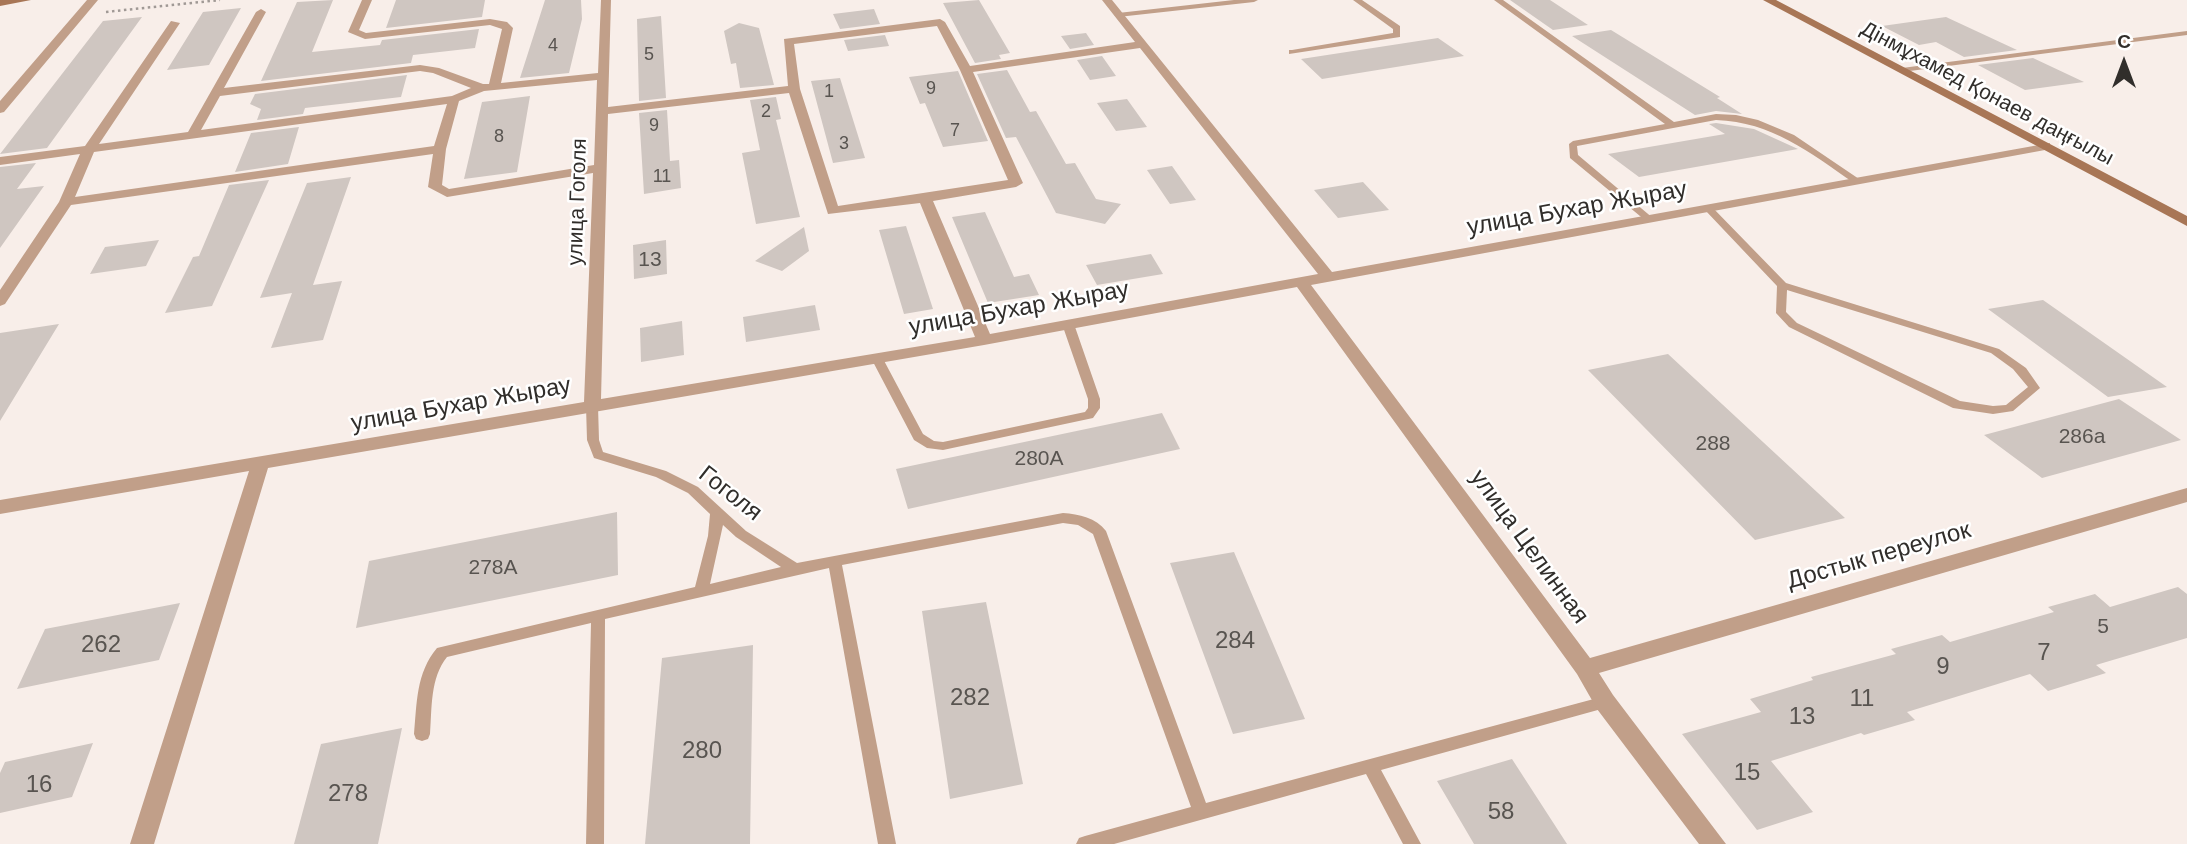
<!DOCTYPE html>
<html>
<head>
<meta charset="utf-8">
<style>
  body { margin:0 }
  #map { position:relative; width:2187px; height:844px; overflow:hidden; background:#f8eee9; font-family:Helvetica,sans-serif }
  canvas { display:block }
  .north { position:absolute; left:2089px; top:28px; width:70px; height:70px; -webkit-text-stroke:5px #fff; paint-order:stroke; rotate:0deg; font-size:19px; font-weight:700; line-height:28px; text-align:center; color:#312e2b }
  .north::after { content:''; display:block; margin:auto; width:24px; height:32px; background:#312e2b; clip-path:polygon(50% 0,100% 100%,50% 72%,0 100%) }
</style>
</head>
<body>
<div id="map">
<canvas width="2187" height="844"></canvas>
<div class="north">С</div>
</div>
<script>
const g = document.querySelector('canvas').getContext('2d');
g.lineJoin = 'round';
function fill(path, color) {
  g.fillStyle = color;
  g.fill(path, 'evenodd');
}
function stroke(path, color, width, dash) {
  g.strokeStyle = color;
  g.lineWidth = width;
  g.lineCap = dash ? 'butt' : 'round';
  g.setLineDash(dash || []);
  g.stroke(path);
}
function drawText(font, color, halo, rows, align = 'center') {
  g.font = font + ' Helvetica,sans-serif';
  g.lineWidth = 5;
  g.setLineDash([]);
  g.textBaseline = 'middle';
  g.strokeStyle = halo;
  g.fillStyle = color;
  for (const [text, x, y, turn = 0] of rows) {
    g.save();
    g.translate(x, y);
    g.rotate((+turn || 0) * Math.PI / 180);
    g.textAlign = isNaN(turn) ? turn : align;
    if (halo) g.strokeText(text, 0, 0);
    g.fillText(text, 0, 0);
    g.restore();
  }
}
fill(new Path2D(`
  M333,0L312,52L380,45L382,40L479,29L475,48L413,55L411,63L261,81L297,2Z
  M396,0H485L482,17L386,28Z
  M545,0H581L582,19L569,73L520,78Z
  M979,0L1010,53L999,55L1001,59L975,63L943,3Z
  M1510,0H1550L1588,25L1553,30Z
  M241,8L209,65L167,70L203,12Z
  M874,9L880,24L840,29L833,14Z
  M661,16L666,98L639,101L637,19Z
  M142,17L47,148L0,154L103,21Z
  M1946,17L2017,50L1964,57L1936,42L1919,45L1882,26Z
  M739,23L759,28L774,85L740,88L736,63L731,64L724,31Z
  M1611,30L1720,97L1717,98L1742,114L1716,111L1695,115L1572,36Z
  M1086,33L1094,45L1070,49L1061,36Z
  M885,35L889,46L848,51L844,40Z
  M1438,38L1464,56L1322,79L1301,59Z
  M1102,56L1116,76L1090,80L1077,60Z
  M2033,58L2084,82L2025,90L1978,65Z
  M1007,70L1030,112L1036,111L1066,164L1075,163L1096,199L1121,204L1105,224L1056,213L1016,137L1006,138L977,74Z
  M958,71L988,141L943,147L925,103L920,104L909,77Z
  M407,75L401,97L305,108L303,114L257,120L261,109L250,104L255,94Z
  M840,78L865,158L833,163L811,81Z
  M530,96L517,172L464,179L482,102Z
  M776,97L781,119L776,120L800,217L756,224L742,153L760,150L750,100Z
  M1127,99L1147,127L1116,131L1097,103Z
  M667,110L670,161L679,160L681,188L644,194L639,113Z
  M1716,123L1754,129L1798,149L1639,177L1608,154L1725,134L1709,124Z
  M299,127L288,164L235,172L251,133Z
  M36,163L17,189L44,186L0,248V167Z
  M1172,166L1196,200L1170,204L1147,170Z
  M351,177L313,285L342,281L323,340L271,348L292,293L260,298L307,183Z
  M269,180L212,306L165,313L193,257L199,256L229,185Z
  M1363,182L1389,210L1338,218L1314,190Z
  M985,212L1014,277L1029,274L1039,295L988,303L952,217Z
  M906,226L933,309L904,314L879,230Z
  M804,227L809,251L782,271L755,261Z
  M159,240L146,266L90,274L105,247Z
  M666,240L667,274L634,279L633,245Z
  M1151,254L1163,274L1097,285L1086,265Z
  M2043,300L2167,387L2108,397L1988,309Z
  M815,305L820,330L746,342L743,317Z
  M682,321L684,355L641,362L640,328Z
  M59,324L0,421V333Z
  M1668,354L1845,518L1755,540L1588,370Z
  M2119,399L2181,440L2042,478L1984,435Z
  M1162,413L1180,449L908,509L896,469Z
  M617,512L618,575L356,628L369,561Z
  M1234,552L1305,719L1233,734L1170,563Z
  M2178,587L2187,594V638L2096,665L2106,673L2048,691L2030,674L1907,712L1915,720L1864,735L1861,733L1771,761L1813,812L1757,830L1682,734L1761,712L1750,699L1813,680L1811,677L1896,654L1891,649L1942,635L1950,642L2054,612L2048,607L2095,594L2110,607Z
  M986,602L1023,784L950,799L922,611Z
  M180,603L159,660L17,689L45,629Z
  M753,645L750,844H645L662,658Z
  M402,728L378,844H294L321,744Z
  M93,743L72,797L0,813V773L5,762Z
  M1512,759L1567,844H1474L1437,781Z`), '#cfc6c1');
stroke(new Path2D(`
  M106,12L220,0`), '#a09995', 2.5, [2.5, 3.5]);
fill(new Path2D(`
  M1234,0H1258L1254,2L1118,17L1114,15L1118,13Z
  M1353,0H1362L1400,26V37L1289,54V50H1292L1393,33V29Z
  M1494,0H1503L1674,122L1716,114L1736,115L1758,120L1794,135L1862,181L1860,183H1854C1809,152 1772,122 1716,120L1577,146L1578,155L1654,219L1649,222L1646,221L1570,158L1569,144L1573,141L1665,124Z
  M2187,31V35L1902,72L1898,70L1902,68Z
  M1708,205L1711,206L1786,283L1999,349L2026,368L2040,388L2013,411L1993,414L1953,408L1789,327L1776,313L1777,286L1705,210V206ZM1787,290L1991,353L2013,369L2028,387L2006,405L1993,406L1960,401L1797,323L1786,312Z
  M1068,321L1074,324L1100,399V408L1093,418L943,450L927,448L914,440L871,358L873,355H881L923,434L934,441L943,442L1085,412L1088,408V399L1062,324Z
  M592,402L598,406L599,440L603,452L666,471L698,487L746,531L797,563L1063,513C1079,514 1096,518 1106,531L1206,803L1605,696L1611,697L1613,702L1611,707L1605,708L1381,770L1421,844H1403L1366,774L1114,844H1076L1079,838L1085,836L1191,807L1093,534L1078,525L1063,523L842,565L896,844H878L829,568L605,619L604,844H586L591,623L447,657C430,678 432,708 430,734L428,739L422,741L416,739L414,734C417,703 416,673 437,648L695,587L708,536L710,514L688,493L656,477L594,458L587,440L586,406ZM723,525L736,537L781,567L710,584Z`), '#c19f89');
fill(new Path2D(`
  M87,0H98L4,112L0,113V101Z
  M362,0H372L359,30L366,33L490,19L507,22L513,28L501,83L598,73L601,0H611L608,107L788,86L784,39L940,19L945,22L970,66L1135,42L1102,0H1112L1332,272L2050,143V149L2045,150L1311,285L1590,658L2187,488V502L1599,673L1613,695L1726,844H1699L1597,709L1577,674L1297,287L984,345L268,468L154,844H130L249,471L0,514V500L584,402L593,173L447,197L428,187L433,154L71,205L5,304L0,306V290L59,202L80,154L0,165V157L85,146L171,21L180,23L99,144L188,132L256,12L261,9L266,12L224,88L420,65L439,68L483,84H489L502,29L490,25L365,39L348,32ZM937,26L960,70L1008,180L838,206L800,89L794,44ZM1140,48L1318,274L990,334L933,201L1016,187L1023,183L973,72ZM420,71L433,73L471,88L452,96L201,130L220,96ZM597,80L594,165L449,189L442,185L446,149L459,101L484,91ZM789,93L828,214L920,203L975,337L601,399L608,114ZM447,104L434,146L75,197L94,152Z`), '#c19f89');
fill(new Path2D(`
  M0,0H31L0,6Z
  M1763,0H1776L2187,216V226Z`), '#a87656');
drawText('18px', '#585450', null, [
  ["4",553,46],
  ["5",649,55],
  ["9",931,89],
  ["1",829,92],
  ["2",766,112],
  ["9",654,126],
  ["7",955,131],
  ["8",499,137],
  ["3",844,144],
  ["11",662,177]
]);
drawText('21px', '#312e2b', '#fff', [
  ["Дінмұхамед Қонаев даңғылы",1987,94,28],
  ["улица Гоголя",578,202,-88]
]);
drawText('21px', '#585450', null, [
  ["13",650,260],
  ["286а",2082,437],
  ["288",1713,444],
  ["280А",1039,459],
  ["278А",493,568],
  ["5",2103,627]
]);
drawText('24px', '#312e2b', '#fff', [
  ["улица Бухар Жырау",1577,209,-10],
  ["улица Бухар Жырау",1019,309,-10],
  ["улица Бухар Жырау",461,405,-10],
  ["Гоголя",730,494,38],
  ["улица Целинная",1529,547,54],
  ["Достык переулок",1879,556,-16]
]);
drawText('24px', '#585450', null, [
  ["284",1235,641],
  ["262",101,645],
  ["7",2044,653],
  ["9",1943,667],
  ["282",970,698],
  ["11",1862,699],
  ["13",1802,717],
  ["280",702,751],
  ["15",1747,773],
  ["16",39,785],
  ["278",348,794],
  ["58",1501,812]
]);
</script>
</body>
</html>
